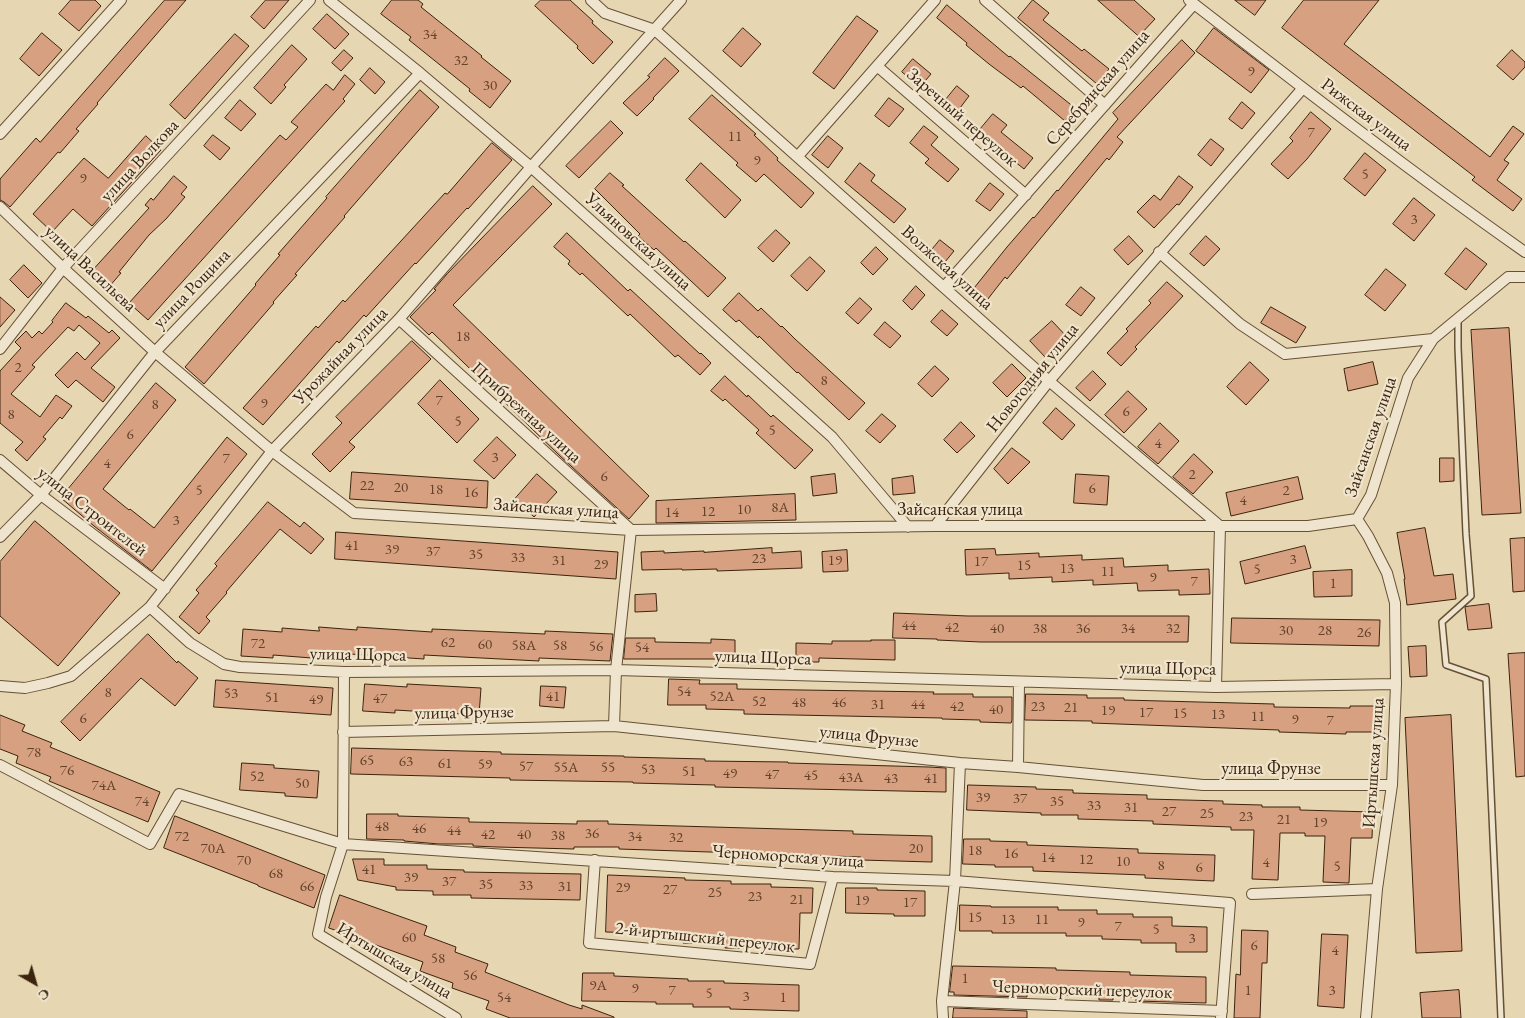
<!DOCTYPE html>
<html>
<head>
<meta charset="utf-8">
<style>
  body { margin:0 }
  #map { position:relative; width:1525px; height:1018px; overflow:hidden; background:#e6d6b2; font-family:"EB Garamond",serif }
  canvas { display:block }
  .north { position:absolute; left:10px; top:958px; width:50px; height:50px; -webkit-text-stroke:4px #efe4cd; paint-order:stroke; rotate:142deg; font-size:14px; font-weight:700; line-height:20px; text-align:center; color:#3c230d }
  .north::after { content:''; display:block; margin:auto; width:18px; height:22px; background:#3c230d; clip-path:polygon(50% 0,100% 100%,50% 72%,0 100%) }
</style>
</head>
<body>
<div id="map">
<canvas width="1525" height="1018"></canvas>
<div class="north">С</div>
</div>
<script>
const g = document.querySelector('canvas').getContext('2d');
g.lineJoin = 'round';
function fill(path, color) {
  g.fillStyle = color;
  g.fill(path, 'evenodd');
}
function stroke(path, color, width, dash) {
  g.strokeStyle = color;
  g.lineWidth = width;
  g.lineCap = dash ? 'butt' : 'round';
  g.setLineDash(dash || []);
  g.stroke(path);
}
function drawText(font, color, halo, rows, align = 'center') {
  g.font = font + ' "EB Garamond",serif';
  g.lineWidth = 4.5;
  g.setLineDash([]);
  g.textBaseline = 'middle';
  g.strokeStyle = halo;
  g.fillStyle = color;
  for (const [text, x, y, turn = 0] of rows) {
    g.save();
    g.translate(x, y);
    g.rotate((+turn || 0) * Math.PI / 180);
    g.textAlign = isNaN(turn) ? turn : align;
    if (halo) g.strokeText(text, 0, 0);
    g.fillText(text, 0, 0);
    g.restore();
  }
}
const building = new Path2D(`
  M71,0H95L101,6L79,31L59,14Z
  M165,0H186L97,103L98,104L76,129L79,131L60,153L58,152L10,207L4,202L0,200V179L36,138L40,142Z
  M266,0H289L264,29L251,17Z
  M392,0H418L423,4L421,7L482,56L481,57L511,81L490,108L469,91L470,89L409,40L411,37L381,14Z
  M541,0H570L593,21L592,23L613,42L593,64L577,48L578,46L535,6Z
  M1033,0L1049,13L1043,20L1082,51L1084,49L1109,69L1097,84L1018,18Z
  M1098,0H1134L1155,19L1139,36Z
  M1235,0H1266L1255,15Z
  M1304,0H1379L1344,44L1490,157L1513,126L1524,134L1504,160L1509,163L1497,180L1522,199L1513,211L1472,180L1475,177L1282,28Z
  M947,5L1009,57L1010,56L1075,108L1065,121L1023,86L1021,88L989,64L966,45L967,43L937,18Z
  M327,14L349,34L335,49L313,29Z
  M857,16L878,31L834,89L813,73Z
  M743,28L761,44L741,67L723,51Z
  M1214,28L1269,70L1251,93L1196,51Z
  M42,33L62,50L39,76L20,59Z
  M235,34L249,46L185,119L170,105Z
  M1182,40L1195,53L1117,137L1123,142L1109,160L1107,158L1007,279L1005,277L984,304L970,293L1007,247L1033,217L1034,218L1057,190L1058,191L1118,119L1113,113Z
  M292,45L307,59L284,85L286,87L271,104L254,88Z
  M344,50L353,58L341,71L332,63Z
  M1512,50L1525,62V67L1513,80L1497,66Z
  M665,58L679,71L653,98L654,99L637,116L623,103L650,77L648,76Z
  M913,59L931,74L920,87L902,72Z
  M370,68L385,82L375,94L360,80Z
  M345,75L355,84L343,99L345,101L148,320L129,303L280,135L286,140L298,127L291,122L326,84L333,90Z
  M957,86L969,96L957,112L944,102Z
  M420,90L439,107L344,216L345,217L295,274L297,275L273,302L274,303L204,384L185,367L256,285L255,284L280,255L278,254L327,198L326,197Z
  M712,95L756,134L754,135L778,158L777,160L814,193L801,208L764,174L756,182L736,165L738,163L689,119Z
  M889,98L904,109L889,127L875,116Z
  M240,100L256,114L241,131L225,118Z
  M1242,102L1255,113L1242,129L1229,119Z
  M1311,112L1331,129L1307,159L1288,179L1271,164L1293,141L1290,138Z
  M993,114L1007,125L1001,132L1033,158L1024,169L978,132Z
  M611,121L623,133L579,178L566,166Z
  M924,126L938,137L931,145L959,169L948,182L925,163L929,159L910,143Z
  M213,135L230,148L220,160L204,146Z
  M146,136L161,150L92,226L73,209L52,232L33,214L84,158L108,178Z
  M828,136L843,148L828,168L812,155Z
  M1211,139L1224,149L1211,166L1198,155Z
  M492,143L512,160L468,209L467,208L416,264L415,263L366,317L364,315L339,343L337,341L263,425L243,408L316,326L318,328L343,300L345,302L445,193L447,194Z
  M1365,153L1386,170L1365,196L1344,179Z
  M701,163L741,200L725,218L686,180Z
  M860,163L875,175L871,181L906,209L894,223L845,182Z
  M610,173L624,185L622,186L656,217L684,242L685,241L726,278L708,297L656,248L654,250L638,236L640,234L595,189Z
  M174,176L187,187L181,194L185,197L166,219L149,235L119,272L121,273L108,288L90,273L149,208L145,205L151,198L153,200Z
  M1179,176L1193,187L1179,205L1177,204L1154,228L1137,212L1154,195L1160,200Z
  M990,183L1004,194L990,211L976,201Z
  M533,186L552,204L453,305L649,496L629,519L560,456L432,332L429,335L410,317L436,290L434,289L447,274Z
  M1414,198L1435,215L1414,241L1393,224Z
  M776,230L790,243L773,262L758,248Z
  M567,233L628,291L630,289L700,354L701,353L711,363L700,375L678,355L675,357L630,314L628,316L582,273L580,275L568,264L570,261L554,247Z
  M1129,236L1143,251L1128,265L1114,250Z
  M1206,236L1220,249L1204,266L1190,254Z
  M940,240L954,251L940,268L926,257Z
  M876,247L888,259L873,275L861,263Z
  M1466,248L1487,264L1466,290L1445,274Z
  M810,257L825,271L807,291L791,276Z
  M24,265L42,283L28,298L10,280Z
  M1386,269L1406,285L1385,311L1365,295Z
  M1167,282L1183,296L1135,347L1137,349L1121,366L1107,353L1128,331L1126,329L1151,303L1149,301Z
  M916,286L925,295L912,310L903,301Z
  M1081,287L1095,298L1081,316L1066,305Z
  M739,293L758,311L761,308L781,327L782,326L795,339L865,403L849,420L798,372L797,373L759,336L758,338L739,320L736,322L723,310Z
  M0,297L15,310L0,327Z
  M860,298L872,309L858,324L846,313Z
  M66,303L86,318L88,316L109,333L112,330L120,338L91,368L115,387L103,402L76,380L68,388L55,375L77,352L85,360L100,343L79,325L74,331L68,327L32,365L35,367L11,394L40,417L56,395L72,406L62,419L60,417L43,437L46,439L27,461L15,450L23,442L0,423V371L21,348L15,342L26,331L32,338L39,331L42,334L53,322L52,321Z
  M1271,307L1306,327L1296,343L1261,323Z
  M942,310L958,324L947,336L931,322Z
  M1052,321L1068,338L1046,358L1030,341Z
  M885,322L901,336L890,348L874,335Z
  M1509,328L1521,513L1482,515L1471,330Z
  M412,341L431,359L349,442L355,447L330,472L312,454L342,423L336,417Z
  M1250,362L1269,380L1246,405L1227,387Z
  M1373,362L1378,384L1348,391L1344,369Z
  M1012,364L1026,378L1007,397L993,383Z
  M935,366L949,379L932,397L918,384Z
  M1093,371L1106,384L1090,401L1076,388Z
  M725,376L747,397L748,395L771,417L773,415L813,450L795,469L756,433L759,430L725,399L723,401L711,391Z
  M440,380L479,419L457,443L418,404Z
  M156,383L176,400L103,489L129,510L130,509L154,528L227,437L247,454L152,571L94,526L61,498Z
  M1128,391L1147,409L1124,433L1105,415Z
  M1056,408L1075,425L1062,440L1043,423Z
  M882,414L896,426L880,443L866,431Z
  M961,422L975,436L957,453L944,440Z
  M1160,423L1179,441L1158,464L1138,447Z
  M497,437L516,455L494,479L474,461Z
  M1012,448L1030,462L1008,484L994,469Z
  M1194,454L1213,472L1193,494L1173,477Z
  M1440,458H1454V481L1440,482Z
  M352,472L488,481L487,508L350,499Z
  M537,474L557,492L534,517L515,499Z
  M835,474L837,493L813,496L811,477Z
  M1076,474L1109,476L1107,505L1074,503Z
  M913,476L915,493L893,495L892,479Z
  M1298,477L1303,499L1231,516L1226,493Z
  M795,494L796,520L656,523V501Z
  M268,502L300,527L304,522L324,539L311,554L280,529L226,592L227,593L206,617L210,621L199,634L179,617L199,593L196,590L217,566L215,564Z
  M35,521L120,593L58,666L0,616V562Z
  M1425,528L1434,576L1453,574L1456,599L1407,605L1404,579H1405L1397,533Z
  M336,532L618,552L616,579L335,559Z
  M1525,538V591L1513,592L1510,539Z
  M1305,546L1311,568L1245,584L1240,562Z
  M772,548V553L801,551L802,568L717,571V569L682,570V569L642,570L641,552L664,551V553L704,551V552Z
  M995,549L996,555L1039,553V557L1082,555V560L1123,558L1124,567L1168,565V571L1209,569L1210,594L1179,595V590L1138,591L1137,583L1093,585V580L1052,582V577L1009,579V573L966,575L965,550Z
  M847,550L848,571L823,572L822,552Z
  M1352,570V596L1314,597L1313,572Z
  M656,594L657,611L635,612V595Z
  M1489,604L1492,628L1468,630L1465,607Z
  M894,613L968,616H1189L1188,642H981L937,640V639L893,638Z
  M1232,618L1380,620L1379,646L1231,643Z
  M319,627L357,630V627L432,632V629L545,634V631L613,634L610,661L539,658V661L424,655V659L350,654L349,656L312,654V658L273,655V658L241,656L243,629L282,632V628L319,631Z
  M148,634L177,663L178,661L198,678L175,706L141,678L80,741L61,722Z
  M626,638H655V642L711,643V639L735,640V659H624Z
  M871,640H895V660L819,658V662H796V643L832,644V641H871Z
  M1426,646L1427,676L1410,677L1408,647Z
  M1525,653V776L1516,777L1508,654Z
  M669,679L700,680L699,684H737V689L934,692L933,694H973V697H1012V720L1011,723L980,722V720L942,719V718L744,714V710L706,709V705H668Z
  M216,680L333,688L331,715L214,707Z
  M365,684L407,687V684L481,688L479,715L395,710V713L363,711Z
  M541,686L566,687L564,708L540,706Z
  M1026,694L1087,695V698H1124V700L1274,704V707L1350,708V706H1381V732H1346V734L1279,732V730L1092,723V721L1025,720Z
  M0,715L25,725L22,731L52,743L50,747L160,792L148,822L49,781L51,777L16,763L18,756L0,749Z
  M1451,715L1462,951L1416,953L1405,718Z
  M352,748L501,752V754L624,756V757L705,759V761L788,762V763L929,767L946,768V792L715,787V785L633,783V782L510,780V778L351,774Z
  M242,763L274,765V768L319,771L317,798L285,796V793L240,790Z
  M968,785L1036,787V789L1073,790V793L1147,795V799L1223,801V804L1262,805V807H1300V810L1373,812L1372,838H1351L1349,883L1323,882L1325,836H1305V833H1280L1278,880L1252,879L1254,830H1231V827L1153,824V821L1078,819V815H1041V813L967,810Z
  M367,814H398V816L469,818V822L577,824V821H608V824L853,831V834L932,836V862L861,860V857L619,849V847H574V849L497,847L473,846V844H439L404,841V840L367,839Z
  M175,816L325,875L314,908L258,886V885L164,848Z
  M964,839H990V841L1027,842V845L1138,849V853L1215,855L1214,881L1145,878V875L1033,871V867H995V865L963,864Z
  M353,859H384V865H427V869L464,870V872L581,874L580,900L471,898V895H433V891L396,890V887L358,880Z
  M608,875L685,878V880L731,881V884H771V887L813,888L812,913H800L799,949L725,948V944L683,943V938H645V933L606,932Z
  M846,888H877V890L925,891V916H894V914L846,913Z
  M340,895L427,926L424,935L456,947L455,952L488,964L485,972L569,1005L582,1009V1005L614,1017V1018H510L486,1009L489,1001L452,988L453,983L420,971L423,962L329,928Z
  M960,905L991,906V907H1058V910H1097V914H1133V917H1172V926L1207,927V952H1176V943H1141V940L1102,939V936H1066V933H992V931H960Z
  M1242,930L1268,931L1267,963H1262L1260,1018H1234L1236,974L1240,975Z
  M1322,934L1348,935L1344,1008L1318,1006Z
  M953,966L1056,968V970L1130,972V975L1206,977V1003L1136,1001V997H1113V1000H1099V996L1062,995V994L1027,993V997L954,995V992H950Z
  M583,973H614V976L688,979V981H724V983L799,985V1011L730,1009V1007H693V1004H656V1002L582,1001Z
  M1459,990L1461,1018H1422L1420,993Z
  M954,1008L1027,1011V1018H953Z`);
fill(building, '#d7a081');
stroke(building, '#3c230d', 1);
const lane = new Path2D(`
  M1458,318V347L1466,534L1471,596L1442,622L1446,665L1486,679L1501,1018`);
const street = new Path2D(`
  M329,0L420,73L531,167L832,437L908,527
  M591,0L605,13L655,30L1049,381L1220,526L1216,687
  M985,0L1105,105
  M1189,0C1300,86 1411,172 1525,252
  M877,66L1026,195
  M0,134L121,0
  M798,156L935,0
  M0,207L63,268L155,352L272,451L354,513L631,530L935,526H1308L1357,519L1371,495L1408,378L1433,339L1508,277H1525
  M1159,252L1240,324L1285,354L1433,339
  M944,287L1194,4
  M399,319L631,530L616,670L614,726
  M0,349L63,268L310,0
  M0,460L41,495L165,589
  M1357,519L1368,536L1387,573L1395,603L1396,684L1392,785L1377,889L1366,1018
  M935,526L1049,381L1303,88
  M0,537L41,495L155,352L420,73
  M150,607L190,643L224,664L240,667L344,672L616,670L1216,687L1396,684
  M344,672L343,844L326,897L318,934L456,1018
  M0,686L25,688L48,683L71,676L150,607L272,451L399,319L531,167L681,0
  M343,732L614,726L960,763L1018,767L1203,785H1392
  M0,765L150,844L179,794L343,844L833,877L955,881L1230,903L1221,1018
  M1018,767L1019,682
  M595,860L589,943L810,964L833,877
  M1252,894L1377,889
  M942,1001L1222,1011
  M943,1018L942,1001L955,881L960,763`);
stroke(lane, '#665036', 8);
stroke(street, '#665036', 12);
stroke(lane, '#efe4cd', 5);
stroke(street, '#efe4cd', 10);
drawText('15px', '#63422a', null, [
  ["34",430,35],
  ["32",461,61],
  ["9",1251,72],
  ["30",490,86],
  ["7",1311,133],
  ["11",735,137],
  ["9",757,161],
  ["5",1365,175],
  ["9",83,179],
  ["3",1414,220],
  ["18",463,337],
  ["2",18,368],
  ["8",824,381],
  ["7",439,401],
  ["9",264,404],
  ["8",155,405],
  ["6",1126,412],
  ["8",11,415],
  ["5",458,422],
  ["5",772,431],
  ["6",130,435],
  ["4",1158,444],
  ["3",495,458],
  ["7",226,459],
  ["4",107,464],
  ["2",1192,475],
  ["6",604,477],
  ["22",367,486],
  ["20",401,488],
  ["6",1092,489],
  ["18",436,490],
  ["5",199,491],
  ["2",1286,491],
  ["16",471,493],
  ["4",1243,501],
  ["8А",780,508],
  ["10",744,510],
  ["12",708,512],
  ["14",672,513],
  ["3",176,521],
  ["41",352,546],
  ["39",392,550],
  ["37",433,552],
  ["35",476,555],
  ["33",518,558],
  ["23",759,559],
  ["3",1293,560],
  ["31",559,561],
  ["19",835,561],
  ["17",981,562],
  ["29",601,565],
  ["15",1024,566],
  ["13",1067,569],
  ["5",1257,570],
  ["11",1108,572],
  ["9",1153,578],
  ["7",1194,582],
  ["1",1333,584],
  ["44",909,626],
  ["42",952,628],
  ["40",997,629],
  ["38",1040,629],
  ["36",1083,629],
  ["34",1128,629],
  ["32",1173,629],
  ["30",1286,631],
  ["28",1325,631],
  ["26",1364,633],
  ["62",448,643],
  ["72",258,644],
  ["60",485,645],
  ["58А",524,646],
  ["58",560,646],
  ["56",596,647],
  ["54",642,648],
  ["54",684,692],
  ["8",108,693],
  ["53",231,694],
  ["41",553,697],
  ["52А",722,697],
  ["51",272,698],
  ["47",380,699],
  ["49",316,700],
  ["52",759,702],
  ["48",799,703],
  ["46",839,703],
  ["31",878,705],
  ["44",918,705],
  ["42",957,707],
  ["23",1038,707],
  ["21",1071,708],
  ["40",996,710],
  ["19",1108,711],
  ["17",1146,713],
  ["15",1180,714],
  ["13",1218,715],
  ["11",1258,717],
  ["6",83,719],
  ["9",1295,720],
  ["7",1330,721],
  ["78",34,753],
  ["65",367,761],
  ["63",406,762],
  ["61",445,764],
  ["59",485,765],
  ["57",526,767],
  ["55А",566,768],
  ["55",608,768],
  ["53",648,770],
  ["76",67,771],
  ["51",689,772],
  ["49",730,774],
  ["47",772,775],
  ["45",811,776],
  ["52",257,777],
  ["43А",851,778],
  ["43",891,779],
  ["41",931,779],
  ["50",302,784],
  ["74А",104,786],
  ["39",983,798],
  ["37",1020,799],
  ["74",142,802],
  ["35",1057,802],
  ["33",1094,806],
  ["31",1131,808],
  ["27",1169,812],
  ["25",1207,814],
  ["23",1246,817],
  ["21",1284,820],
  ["19",1320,823],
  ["48",382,827],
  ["46",419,829],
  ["44",454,831],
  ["36",592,834],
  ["42",488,835],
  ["40",524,835],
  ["38",558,836],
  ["72",182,837],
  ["34",635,837],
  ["32",676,838],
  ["70А",213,849],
  ["20",916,849],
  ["18",975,851],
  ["16",1011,854],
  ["14",1048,858],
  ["12",1086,860],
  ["70",244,861],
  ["10",1123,862],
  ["4",1266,863],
  ["8",1161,866],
  ["5",1337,867],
  ["6",1199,868],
  ["41",369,870],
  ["68",276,874],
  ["39",411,878],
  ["37",449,882],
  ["35",486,885],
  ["33",526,886],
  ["66",307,887],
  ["31",565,887],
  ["29",623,888],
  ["27",670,890],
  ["25",715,893],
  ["23",755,897],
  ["21",797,900],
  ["19",862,901],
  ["17",910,903],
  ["15",975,918],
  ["13",1008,920],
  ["11",1042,920],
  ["9",1081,923],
  ["7",1118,927],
  ["5",1156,930],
  ["60",409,938],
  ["3",1192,939],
  ["6",1254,946],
  ["4",1335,951],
  ["58",438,959],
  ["56",470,976],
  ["1",965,979],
  ["9А",598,986],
  ["9",635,989],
  ["7",672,991],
  ["1",1248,991],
  ["3",1332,991],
  ["5",709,994],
  ["3",746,997],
  ["54",504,998],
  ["1",783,998]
]);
drawText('18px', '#3c230d', '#efe4cd', [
  ["Серебрянская улица",1098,88,-49],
  ["Рижская улица",1366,115,37],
  ["Заречный переулок",962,118,41],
  ["улица Волкова",140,161,-47],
  ["Ульяновская улица",638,242,42],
  ["Волжская улица",947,268,42],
  ["улица Васильева",90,269,43],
  ["улица Рощина",192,289,-46],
  ["Урожайная улица",341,356,-46],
  ["Новогодняя улица",1033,378,-51],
  ["Прибрежная улица",526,413,42],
  ["Зайсанская улица",1371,437,-71],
  ["Зайсанская улица",556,509,4],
  ["Зайсанская улица",960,510],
  ["улица Строителей",92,512,38],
  ["улица Щорса",358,655,1],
  ["улица Щорса",763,658,2],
  ["улица Щорса",1168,669,1],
  ["улица Фрунзе",464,713,-1],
  ["улица Фрунзе",869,737,6],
  ["Иртышская улица",1374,763,-86],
  ["улица Фрунзе",1271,769],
  ["Черноморская улица",788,857,4],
  ["2-й иртышский переулок",705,938,6],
  ["Иртышская улица",394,961,31],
  ["Черноморский переулок",1082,990,2]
]);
</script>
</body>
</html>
